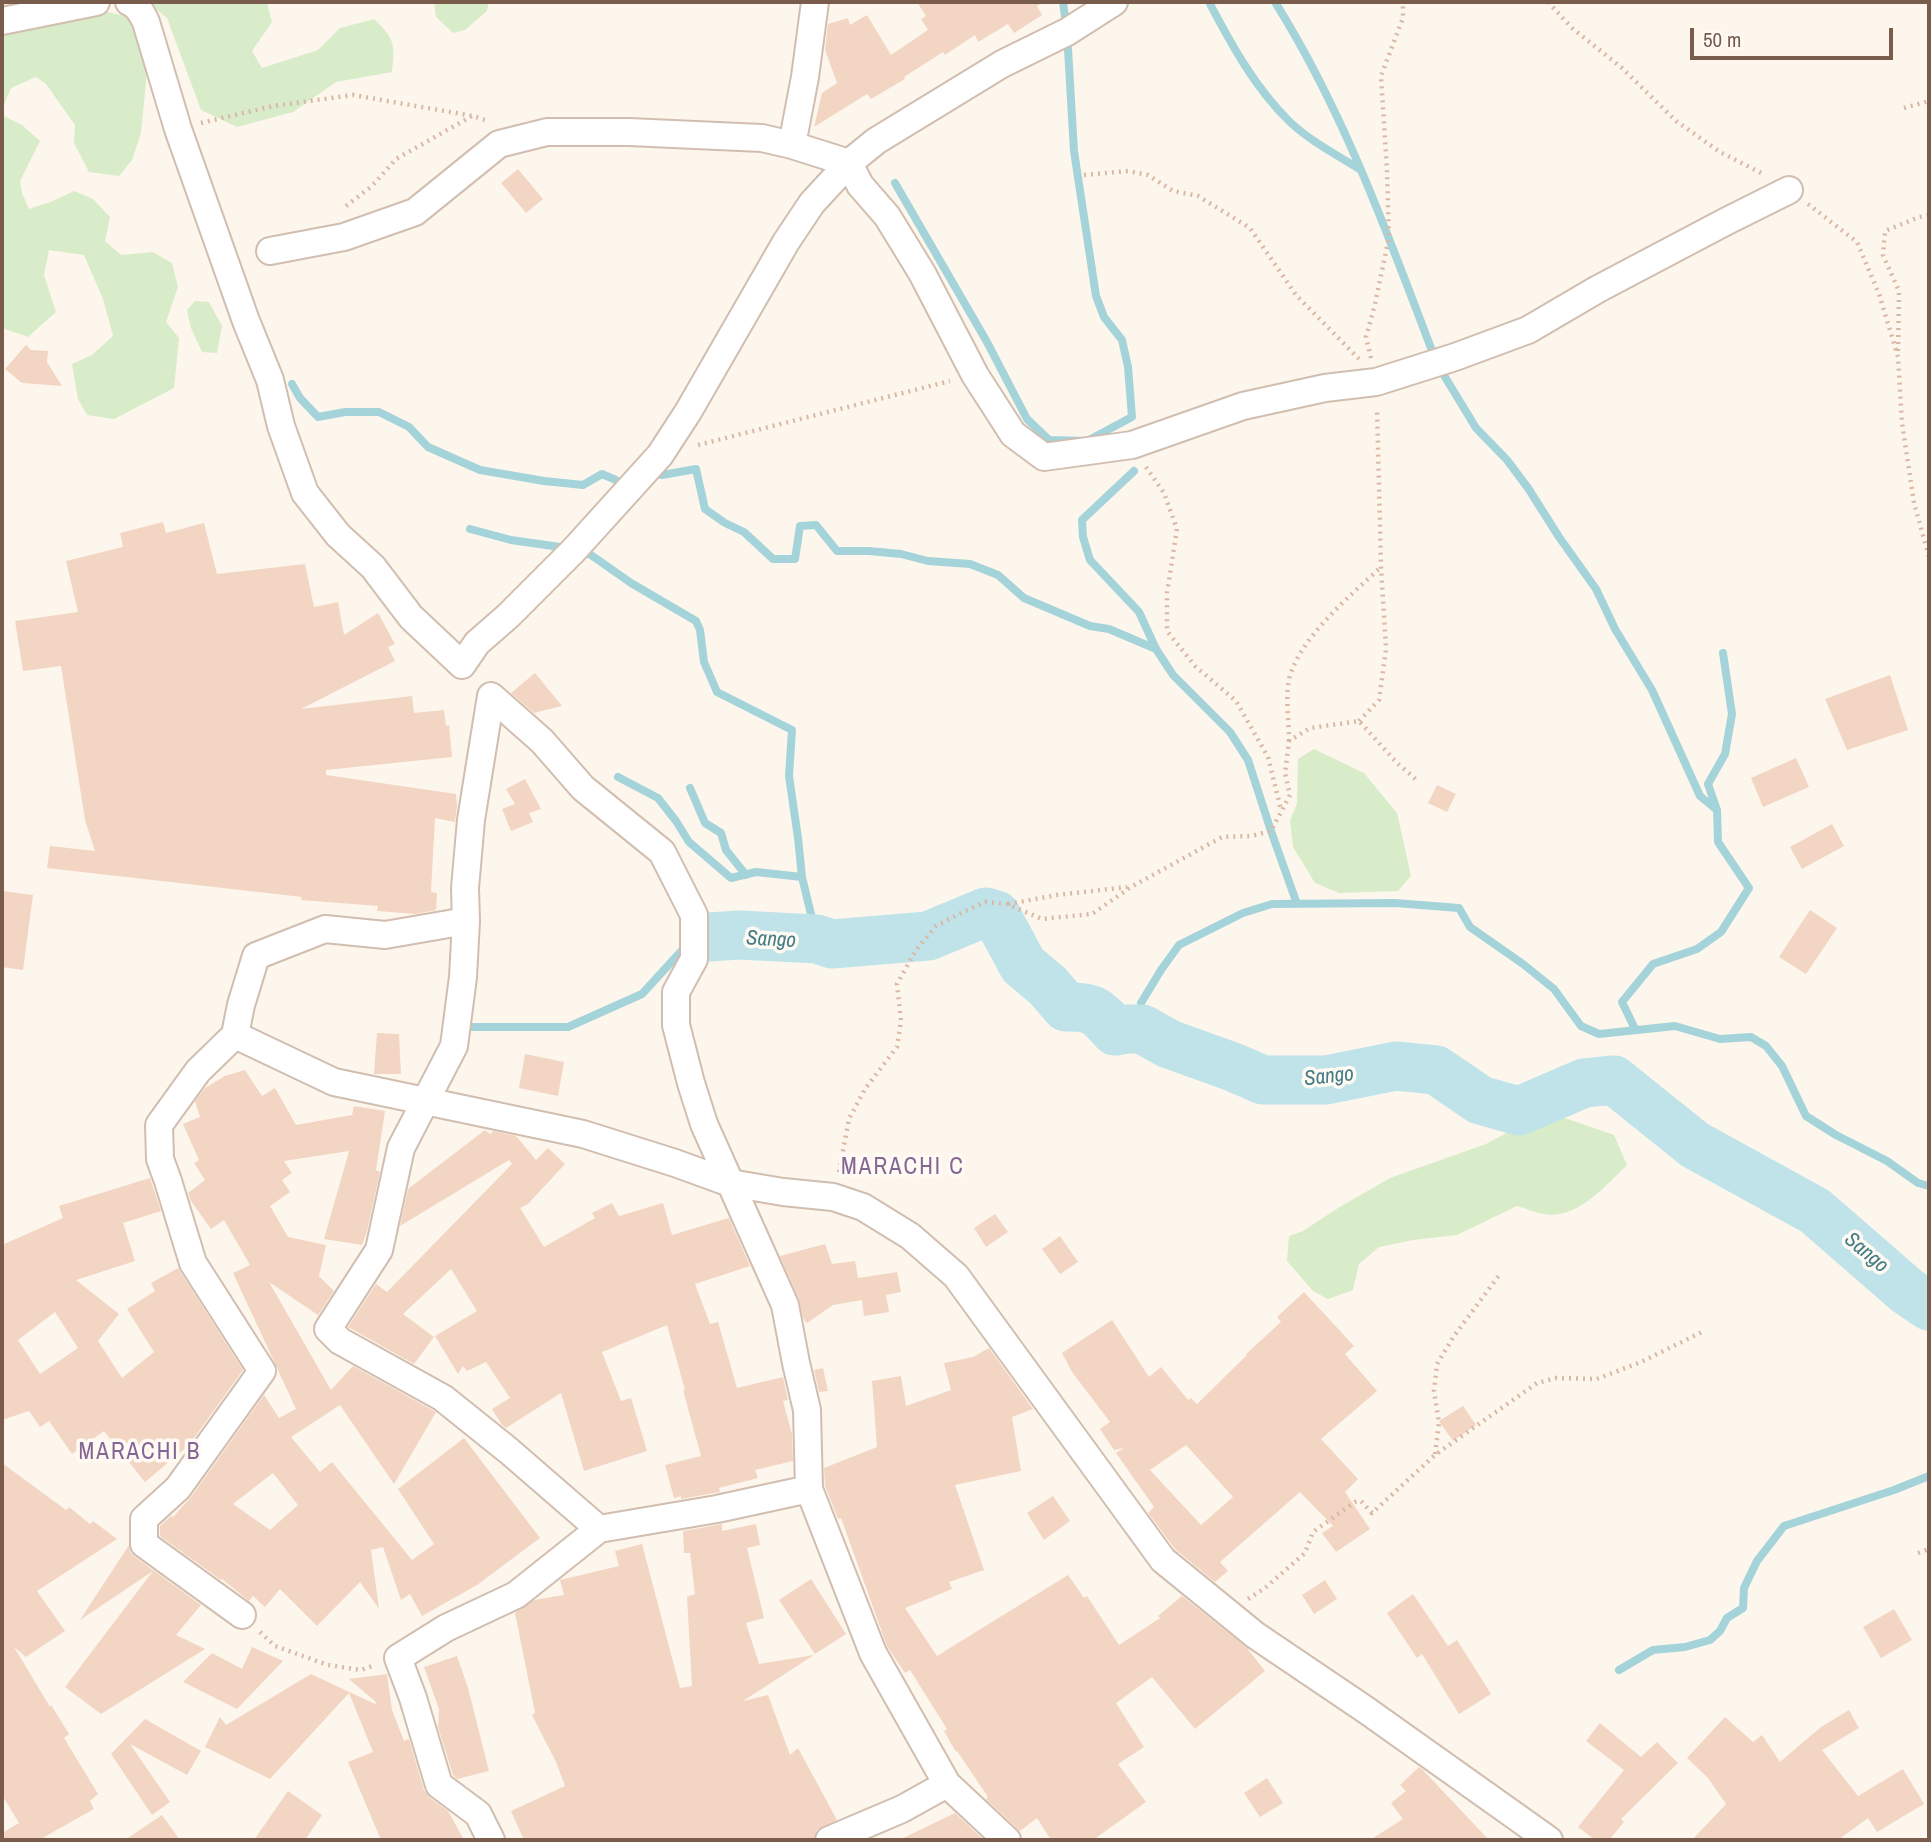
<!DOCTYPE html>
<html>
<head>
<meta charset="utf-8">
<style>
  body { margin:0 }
  #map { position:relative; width:1931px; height:1842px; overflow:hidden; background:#fdf6ec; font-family:"Archivo Narrow",sans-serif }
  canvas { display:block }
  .frame { position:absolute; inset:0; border:4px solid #7a5c4d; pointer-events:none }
  .scale { position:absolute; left:1690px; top:28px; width:203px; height:32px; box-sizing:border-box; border:4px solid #7a5c4d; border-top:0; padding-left:9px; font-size:21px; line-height:24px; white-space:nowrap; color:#7a5c4d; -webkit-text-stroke:5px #fffaf3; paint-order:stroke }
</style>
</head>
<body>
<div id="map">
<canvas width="1931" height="1842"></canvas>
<div class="frame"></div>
<div class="scale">50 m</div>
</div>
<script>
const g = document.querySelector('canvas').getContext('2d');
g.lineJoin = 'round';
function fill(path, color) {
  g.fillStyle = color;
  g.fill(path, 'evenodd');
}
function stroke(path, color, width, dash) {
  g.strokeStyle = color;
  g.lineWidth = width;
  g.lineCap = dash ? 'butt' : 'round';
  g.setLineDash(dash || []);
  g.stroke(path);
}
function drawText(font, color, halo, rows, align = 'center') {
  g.font = font + ' "Archivo Narrow",sans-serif';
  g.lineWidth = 7;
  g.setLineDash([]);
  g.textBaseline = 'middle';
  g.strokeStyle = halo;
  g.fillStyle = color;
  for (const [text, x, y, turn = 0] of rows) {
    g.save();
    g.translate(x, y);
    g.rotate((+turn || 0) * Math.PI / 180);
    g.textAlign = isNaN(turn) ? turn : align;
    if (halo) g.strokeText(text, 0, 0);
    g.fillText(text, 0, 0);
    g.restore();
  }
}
fill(new Path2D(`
  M148,2H267L272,22L252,51L262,68L318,50L340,28L374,19C395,39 395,44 392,72L336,82L293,112L237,127L201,110L167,18Z
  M434,2H489L487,11L465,30L453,33L436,17Z
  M107,12L134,18L150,41L141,133L132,160L119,176L89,172L74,143L75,125L46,84L36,77L11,88L2,110V27L52,20H77Z
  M2,115L22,125L40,141L20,181L22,193L29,209L53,201L74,191L93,199L110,217L105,241L121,255L153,252L172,263L178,287L166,322L179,338L174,388L114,419L87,415L78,399L72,364L92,355L113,336L103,299L84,255L49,250L44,275L56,312L28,337L2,328Z
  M195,301L209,302L222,326L217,353L202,352L191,328L187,310Z
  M1314,749L1364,773L1397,813L1411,876L1398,891L1339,893L1315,883L1293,847L1290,820L1297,804L1298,759Z
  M1559,1116L1614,1135L1627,1165C1605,1186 1577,1220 1544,1214C1535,1213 1526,1208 1517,1206L1457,1235L1413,1240L1379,1247L1359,1264L1353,1290L1328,1299L1313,1291L1287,1261L1289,1236L1303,1231L1338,1208L1390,1178L1486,1144L1531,1120Z`), '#d8ecc9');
stroke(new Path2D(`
  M1209,2C1231,44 1255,88 1290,122C1310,141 1337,155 1361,170
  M1275,2C1344,112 1388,235 1434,356
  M895,183L987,342L1027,419L1049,440L1087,441L1132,417L1128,367L1122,340L1104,317L1096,296L1074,151L1067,32L1063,2
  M1445,377L1476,428L1507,460L1528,488L1559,537L1596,589L1615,629L1652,690L1700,796L1717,810
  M292,384L300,398L318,417L345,412H379L409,427L428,447L480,470L544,481L583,485L602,474L616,480
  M1134,471L1082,520L1083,537L1090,560L1139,612L1156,649L1173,675L1230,732L1248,760L1271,831L1297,904
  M662,475L696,469L705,509L725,523L744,532L773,559H795L800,526L816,525L837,551H869L901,554L928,561L970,564L998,575L1024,598L1090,626L1109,629L1156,649
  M470,529L511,540L567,548
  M579,551L591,555L631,583L696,621L700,630L704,662L717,692L792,730L789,776L798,838L802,877
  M618,777L658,798L676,821L689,842L731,878L756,872L802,877L817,939
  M690,788L705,823L721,833L726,850L746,875
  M472,1027H568L642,994L686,946
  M1142,1029L1141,1003L1161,970L1179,945L1243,913L1272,904L1395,903L1459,908L1470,927L1523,964L1554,989L1581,1026L1599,1034L1675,1026L1720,1039L1751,1037L1766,1046L1782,1066L1806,1116L1836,1135L1887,1161L1918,1183L1929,1186
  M1635,1029L1622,1002L1653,964L1697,949L1721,932L1749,888L1718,842L1717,810L1708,784L1725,754L1732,714L1723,653
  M1619,1670L1653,1650L1685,1647L1710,1640L1720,1631L1727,1618L1743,1608L1744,1588L1757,1561L1784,1526L1894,1490L1929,1476`), '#a5d3da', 8);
stroke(new Path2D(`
  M709,937L739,935L817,939L832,944L928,936L986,912L996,915L1023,965L1048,986L1066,1007C1095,1007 1096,1010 1115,1031L1127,1029H1142L1169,1044L1233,1067L1263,1080H1326L1396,1066L1436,1070L1480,1100L1519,1111L1584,1083L1614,1080L1695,1145L1815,1211L1907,1291L1929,1306`), '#bfe3e8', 49);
fill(new Path2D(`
  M917,2H1044L1037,6L1042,15L1014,33L1008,24L978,42L975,35L945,55L943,52L904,77L905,79L871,99L867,94L814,127L822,93L837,83L825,50L828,24L848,18L850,25L867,15L891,55L928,30L921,19L926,16Z
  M518,169L543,199L526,213L501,183Z
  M26,345L31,350L48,351L47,362L62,386L22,383L5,369Z
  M163,522L166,533L204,523L217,574L305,564L314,607L338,602L344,635L378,613L395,644L388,647L395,661L301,709L412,696L414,713L444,710L446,726L449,725L452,757L326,770V775L456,794L457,806L455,822L435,818L431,892L437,893L436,910L416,914L377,911L378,906L301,900L302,897L47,868L50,846L95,851L85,820L61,666L23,671L15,621L78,612L66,561L123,547L120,533Z
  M535,673L562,706L534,713L511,693Z
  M1890,675L1908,730L1847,750L1825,699Z
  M1796,758L1809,787L1763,807L1751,778Z
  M525,779L541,809L529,813L533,822L511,831L502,809L515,804L506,789Z
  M1437,785L1456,794L1447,812L1428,803Z
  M1832,824L1844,846L1802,869L1790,847Z
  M2,891L33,895L23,970L2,967Z
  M1810,910L1837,928L1806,974L1779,957Z
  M377,1033L399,1034L401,1074H374Z
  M525,1054L564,1062L558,1096L519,1088Z
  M245,1070L262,1096L275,1088L296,1125L352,1115L354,1106L385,1111L376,1170L380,1172L367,1231L362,1245L324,1239L349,1151L284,1161L292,1173L282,1180L290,1192L270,1206L288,1237L326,1245L319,1276L334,1291L318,1315L269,1282L331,1390L353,1366L436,1412L394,1484L340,1405L291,1437L320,1472L332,1462L412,1560L434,1544L398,1489L464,1438L540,1538L477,1585L422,1616L410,1594L401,1600L383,1547L371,1550L379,1609L360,1582L317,1626L280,1589L265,1607L253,1596L249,1601L222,1579L221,1580L160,1536V1526L171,1516L173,1517L191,1497L264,1395L279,1418L296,1409L233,1273L250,1265L224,1220L211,1229L191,1201L188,1193L205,1180L194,1163L199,1160L183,1124L200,1117L195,1101L205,1088L225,1076ZM273,1473L298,1505L270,1530L233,1504Z
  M485,1130L490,1134L494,1131L516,1136L536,1160L548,1148L565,1164L528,1204L520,1208L544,1247L595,1218L592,1213L612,1203L619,1216L663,1203L672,1235L729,1218L750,1266L695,1284L710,1324L718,1322L737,1388L783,1377L788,1400L783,1401L792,1434L793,1461L755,1470L758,1478L719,1488L720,1492L681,1499V1496L674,1498L665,1465L701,1456L683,1390H685L667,1325L602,1352L621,1401L631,1398L647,1451L584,1471L561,1393L506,1428L502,1425L492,1409L510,1398L486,1362L467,1371L463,1366L458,1374L435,1336L477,1311L451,1269L403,1314L434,1337L414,1364L348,1327L376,1284L387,1292L512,1164L509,1160L400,1226L408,1189Z
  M150,1178L161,1211L123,1223L135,1261L76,1280L119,1314L98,1341L122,1378L154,1352L127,1309L155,1291L151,1283L178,1268L243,1370L189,1445L145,1482L104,1431L72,1454L49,1421L40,1427L29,1411L2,1420V1245L63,1218L59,1206ZM55,1312L78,1348L40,1374L18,1340Z
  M995,1214L1008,1232L986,1247L974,1228Z
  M1060,1236L1078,1262L1060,1274L1042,1249Z
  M825,1244L832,1264L855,1261L858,1278L897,1272L901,1292L886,1295L889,1312L864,1316L862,1300L833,1305L807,1323L803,1318L799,1299L780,1256Z
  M1304,1292L1354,1346L1345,1354L1377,1391L1321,1439L1358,1479L1345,1492L1370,1529L1336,1552L1322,1533L1333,1526L1300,1492L1220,1562L1228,1571L1215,1582L1175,1549L1148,1513L1154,1507L1116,1453L1124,1448L1114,1450L1100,1429L1110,1422L1072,1372L1062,1353L1112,1320L1149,1377L1161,1367L1188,1400L1191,1398L1197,1404L1247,1355L1246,1354L1281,1322L1277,1317ZM1186,1445L1233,1497L1201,1525L1150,1470Z
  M989,1348L1033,1409L1012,1417L1021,1471L955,1485L984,1570L949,1582L952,1589L905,1608L937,1656L1068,1575L1084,1598L1087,1596L1119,1645L1160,1618L1158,1616L1182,1596L1247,1648L1265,1671L1195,1729L1152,1677L1116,1703L1144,1747L1118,1764L1146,1802L1093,1840H1051L1037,1818L1020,1831L986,1799L988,1797L957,1751L956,1752L944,1731L947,1729L910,1670L905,1673L887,1646L841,1518L838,1519L825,1486L824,1468L877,1447L872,1381L901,1376L906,1406L951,1390L944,1363L973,1357Z
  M823,1368L828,1391L819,1392L814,1370Z
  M1463,1406L1476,1425L1453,1441L1439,1421Z
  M2,1463L66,1510L69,1507L90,1524L93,1521L117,1539L37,1591L65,1631L26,1657L14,1647L50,1707L51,1705L69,1734L64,1738L98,1794L90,1801L94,1809L39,1840H2V1833L19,1823L2,1795Z
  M1053,1496L1070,1521L1044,1540L1027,1513Z
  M722,1524V1531L756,1524L760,1545L747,1548L764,1618L746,1623L759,1664L814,1655L743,1701L768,1695L790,1755L798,1748L837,1820L817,1830L814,1840H524L511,1811L565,1786L556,1762L532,1715L535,1713L515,1613L534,1600L564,1595L560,1580L619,1566L615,1551L642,1544L680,1688L692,1686L687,1597L695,1594L690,1553H684L683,1531Z
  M129,1545L130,1552L135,1557L201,1605L176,1635L205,1649L101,1714L65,1687L153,1571L80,1620Z
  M811,1579L846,1634L815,1654L779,1600Z
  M1325,1580L1337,1599L1314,1614L1302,1595Z
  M1413,1594L1448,1646L1457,1640L1491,1694L1459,1714L1422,1654L1417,1658L1387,1613Z
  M1894,1609L1912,1640L1881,1658L1863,1627Z
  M252,1647L283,1661L237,1709L183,1682L212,1653L242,1669Z
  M457,1656L468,1688L489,1771L457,1779L453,1775L438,1727L439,1709L424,1667Z
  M311,1674L375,1704L376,1702L349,1679L387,1674L392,1710L404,1741L409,1739L424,1790L430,1798L448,1811L464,1840H381L348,1762L373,1752L349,1693L270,1779L205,1747L220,1717L226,1725Z
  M1849,1710L1859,1728L1822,1750L1858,1796L1903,1769L1924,1804L1877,1832L1868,1818L1838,1840H1692L1726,1804L1708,1778L1687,1758L1725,1717L1753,1742L1762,1735L1780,1762L1821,1727Z
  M145,1719L201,1751L187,1775L130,1744L170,1802L152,1815L111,1754Z
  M1600,1723L1641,1757L1657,1742L1678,1763L1621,1819L1624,1822L1609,1840H1595L1578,1827L1624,1770L1586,1741Z
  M1419,1767L1422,1769L1489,1840H1370L1403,1819L1391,1803L1406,1791L1400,1785Z
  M1267,1778L1283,1803L1260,1817L1244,1793Z
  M288,1791L322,1815L305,1840H254Z
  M955,1813L984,1840H899Z
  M162,1815L180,1840H125Z`), '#f3d5c3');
const street = new Path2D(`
  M129,2C138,5 142,14 146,22L178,129L246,321L270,380L281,426L305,493L338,535L373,567L411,617L462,665L477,643L508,616L574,550L660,455L688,412L786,242L812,203L849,163L876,141L1002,64L1067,32L1114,2
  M2,21L96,2
  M792,145L805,77L815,2
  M270,251L344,237L415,212L499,144L547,132H629L762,138L792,145L849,163L860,185L887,216L922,273L975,375L1013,434L1044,457L1132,445L1243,406L1325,388L1376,382L1455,357L1528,330L1598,289L1725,222L1789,190
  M235,1035L334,1082L583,1134L675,1163L730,1183L783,1192L833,1197L863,1207L910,1236L956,1276L1163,1560L1255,1635L1366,1710L1549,1840
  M599,1529L509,1451L443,1398L340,1341L328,1329L379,1250L401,1148L454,1046L463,977L466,921L465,888L471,820L491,696L542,741L583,788L662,852L694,915V959L676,992V1025L691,1083L704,1124L785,1305L796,1363L807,1410L809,1489L873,1653L947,1784L1007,1840
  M242,1615L144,1544V1519L178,1488L262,1371L193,1263L168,1181L160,1159L159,1125L198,1071L235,1035L241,1005L256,956L325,929L385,935L466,921
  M491,1840L478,1814L439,1785L413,1698L398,1658L446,1628L516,1595L599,1529L717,1509L809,1489
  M829,1840L902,1809L947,1784`);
stroke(street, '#d1beb0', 30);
stroke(new Path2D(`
  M1548,2L1572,28L1622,68L1676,121L1720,152L1763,174
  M1904,108L1929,101
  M201,123L273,106L353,95L473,116L488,121
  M1084,175L1128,171L1148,175L1173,191L1198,196L1250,228L1296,295L1359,359
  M1808,204L1857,242L1879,294L1898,357L1902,423L1914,503L1929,557
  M346,206L372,186L396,159L472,116
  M1898,351L1899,291L1883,255L1885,231L1919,217L1929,215
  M1371,358L1366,337L1375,304L1389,237L1387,170L1381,76L1403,18V2
  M698,445L950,381
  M1146,467L1164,493L1177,529L1167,593V631L1195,666L1236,701L1268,757L1281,810
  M1359,721L1379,700L1386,649L1381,566L1377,408
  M1289,741C1289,724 1286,704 1288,686C1292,644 1351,595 1381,567
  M1008,904L1057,895L1127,887
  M839,1172L849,1119L865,1089L897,1047L901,1021L897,984L916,950L936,926L957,915L985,902L1007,904L1042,919L1092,914L1131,887L1222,837L1251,836L1271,831L1290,795L1285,773L1289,741L1310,728L1359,721L1397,763L1419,782
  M1435,1454L1439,1423L1434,1391L1437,1364L1454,1336L1500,1274
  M1918,1553L1929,1549
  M1248,1599L1265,1588L1305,1553L1313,1532L1355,1502L1361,1501L1372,1513L1435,1455L1537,1383L1556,1378L1597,1379L1641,1362L1704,1331
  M260,1632L275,1646L328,1665L361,1670L375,1665`), '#d9b8a5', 4.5, [2, 5]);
stroke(street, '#fff', 26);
drawText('italic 21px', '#437c86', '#fffaf3', [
  ["Sango",771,940,3],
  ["Sango",1329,1077,-6],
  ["Sango",1866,1253,40]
]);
g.letterSpacing = '2px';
drawText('23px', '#846695', '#fffaf3', [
  ["MARACHI C",903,1168],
  ["MARACHI B",140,1453]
]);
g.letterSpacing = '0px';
</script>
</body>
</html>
